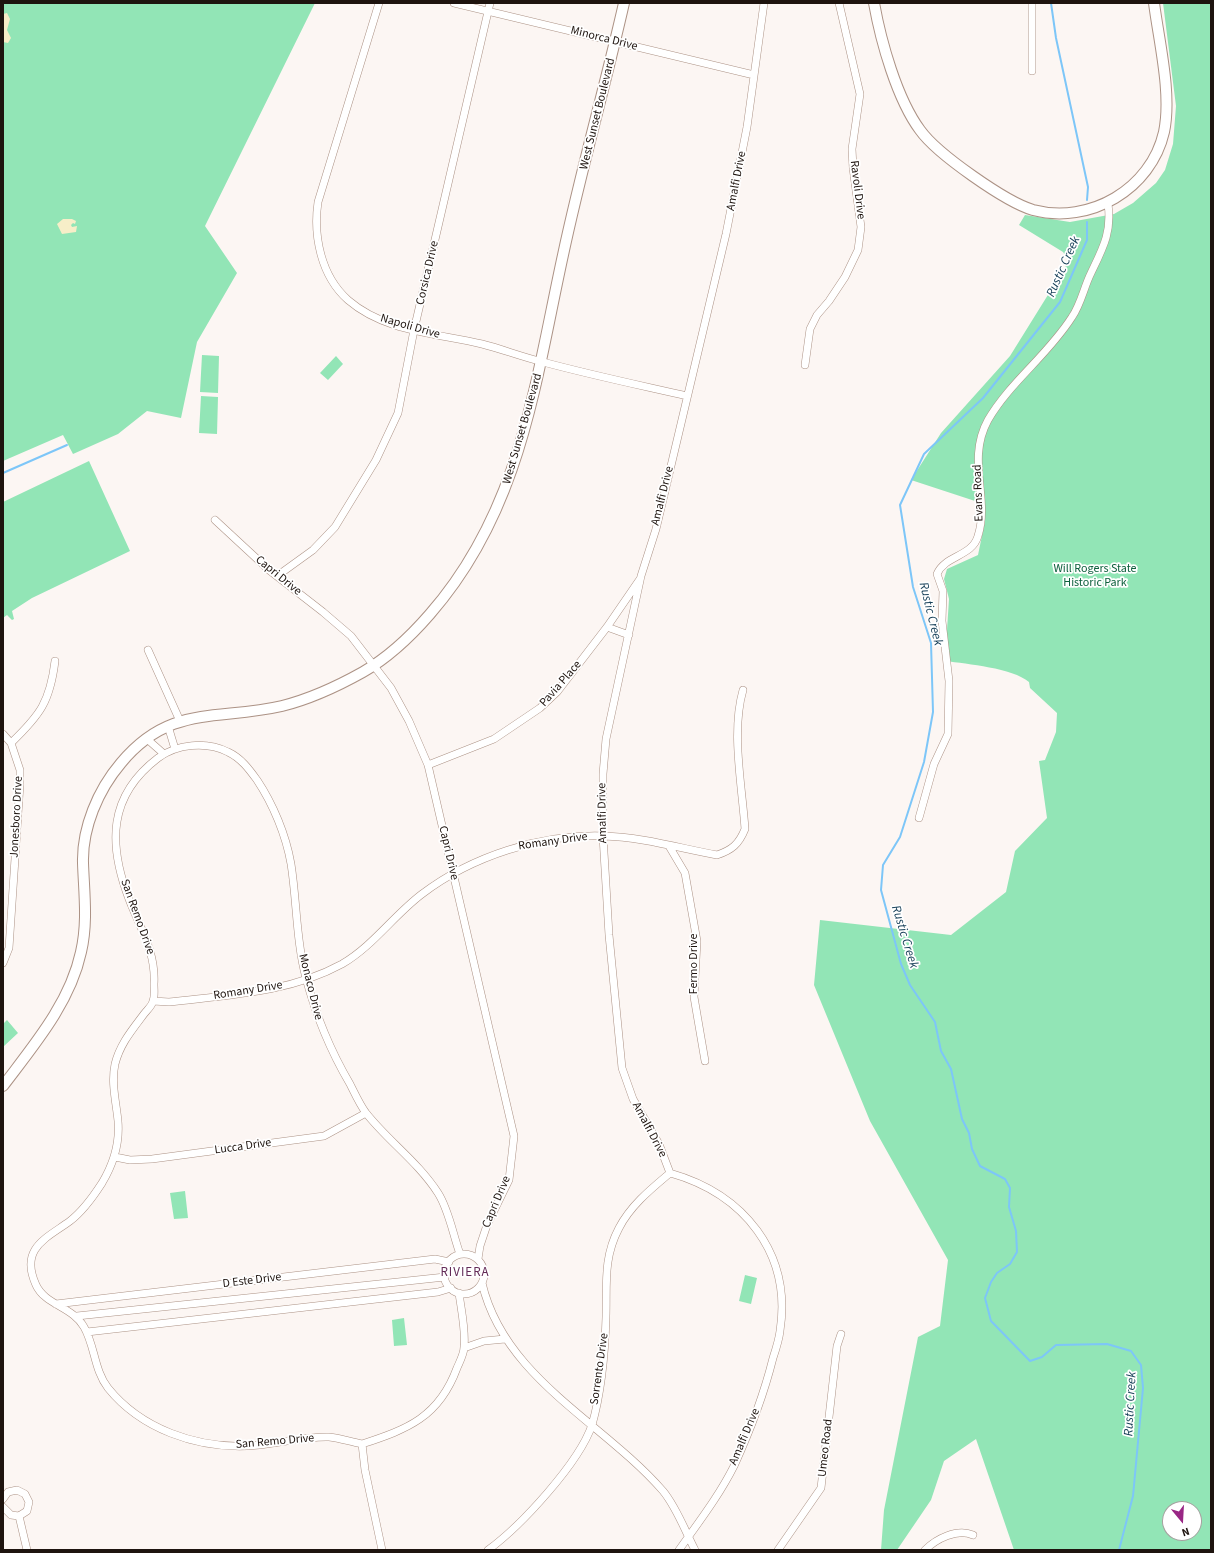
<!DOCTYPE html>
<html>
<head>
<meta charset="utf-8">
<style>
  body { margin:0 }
  #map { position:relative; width:1214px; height:1553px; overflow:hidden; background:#fcf6f3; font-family:"Source Sans 3",sans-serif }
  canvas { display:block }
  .frame { position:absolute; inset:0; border:4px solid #1e140f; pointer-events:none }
  .north { position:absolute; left:1162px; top:1501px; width:40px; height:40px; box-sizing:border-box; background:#fff; border:1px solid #a5a19f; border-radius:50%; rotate:162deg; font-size:11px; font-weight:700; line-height:16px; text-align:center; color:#1e140f }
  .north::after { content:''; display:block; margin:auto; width:14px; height:18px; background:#992785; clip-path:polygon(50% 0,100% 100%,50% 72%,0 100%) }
</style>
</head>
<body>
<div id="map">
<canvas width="1214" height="1553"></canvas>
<div class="frame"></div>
<div class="north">N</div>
</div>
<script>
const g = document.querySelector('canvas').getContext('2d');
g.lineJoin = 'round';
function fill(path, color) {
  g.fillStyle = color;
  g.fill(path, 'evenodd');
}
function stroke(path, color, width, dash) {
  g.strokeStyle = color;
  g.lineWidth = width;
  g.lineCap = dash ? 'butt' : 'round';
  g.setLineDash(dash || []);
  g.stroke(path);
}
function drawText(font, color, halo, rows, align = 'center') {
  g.font = font + ' "Source Sans 3",sans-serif';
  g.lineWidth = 3.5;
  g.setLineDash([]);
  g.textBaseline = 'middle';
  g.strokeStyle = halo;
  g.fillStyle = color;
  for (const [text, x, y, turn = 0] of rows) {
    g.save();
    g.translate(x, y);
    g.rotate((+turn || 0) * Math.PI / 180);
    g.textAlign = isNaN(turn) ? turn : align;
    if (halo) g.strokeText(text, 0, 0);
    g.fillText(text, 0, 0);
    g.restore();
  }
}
fill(new Path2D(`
  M3,3H315L205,226L237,273L197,342L181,418L147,411L118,434L73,454L63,435L3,461Z
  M1163,3H1211V1550H1014L976,1439L944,1461L931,1500L897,1550H881L884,1510L918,1337L940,1326L948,1260L870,1121L814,985L820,920L951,935L1006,892L1015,851L1047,818L1039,761L1045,760L1056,732L1057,713L1030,688L1029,682C1012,668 968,664 945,661L949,599L944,579L947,569L978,555L985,521L984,510L975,501L911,480L941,433L1010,356L1069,261L1063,252L1019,225L1025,215L1070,222L1114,214L1133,203L1156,183L1165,170L1173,144L1176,106ZM1170,1509H1194V1533H1170Z
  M202,355L219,356L218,393L200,392Z
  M336,356L343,364L328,380L320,373Z
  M201,396L218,397L217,434L199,433Z
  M89,461L130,551L32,598L12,611L14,619L12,620L7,615L3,618V502Z
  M7,1020L18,1033L3,1047V1024Z
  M185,1191L188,1218L174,1219L170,1193Z
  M745,1275L757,1278L751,1304L739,1301Z
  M404,1318L407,1345L394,1346L392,1320Z`), '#92e5b6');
fill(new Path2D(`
  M7,13L10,19L7,30L11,38L8,43L3,42V14Z
  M63,219H72L76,221L75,224L73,223L71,225L72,227L77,226L76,232L62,234L57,224Z`), '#f7eec8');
stroke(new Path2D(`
  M1051,3L1056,38L1088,187L1087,200
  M1087,222V240L1060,302L983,398L924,454L900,505L913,587L931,643L933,712L924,762L900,837L883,865L881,890L901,964L910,985L935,1022L941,1051L951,1069L962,1119L969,1133L972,1149L980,1166L1005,1179L1010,1188L1009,1207L1016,1231L1017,1252L1010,1264L997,1273L991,1282L985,1298L991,1321L1030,1361L1042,1357L1056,1345L1107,1344L1131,1351L1141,1365L1143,1388L1133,1496L1119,1550
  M3,473L67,445`), '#7dc6f8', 2);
const street = new Path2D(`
  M379,3L318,202C313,236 321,276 348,300C385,332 436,333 482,344C502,349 522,357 543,362C591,375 639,385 687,396
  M454,3L754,75
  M1032,71V3
  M805,365L810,329L817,315L829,301L845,277L858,250L861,227L853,168L852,149L860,94L839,3
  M215,520L269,570L323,612L351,636L391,688L409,721L428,765L514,1136L509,1180L487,1225L480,1246L478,1259
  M277,576L313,550L335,527L376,460L398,413L414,330L490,3
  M607,627L629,635
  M148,650L180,721
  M168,726L175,749
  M3,734L11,743
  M147,739L164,754
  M428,765L494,739L540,708L557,692L607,627L640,579
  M919,818L934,764L948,734L949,681L942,621L943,591L937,574C945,555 972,557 978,536C990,498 966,460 988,420C1010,382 1048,355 1072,317C1081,304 1084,287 1091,273C1103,248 1112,232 1108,204
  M669,846L685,873L697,941L694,997L705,1061
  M3,963L9,948L20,784V770L11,743C40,715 50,702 55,661
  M153,1001L169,1002C228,995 289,993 342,964C373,946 394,915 422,894C472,856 541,834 603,836C642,837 679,848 717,855C732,850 739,844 745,829C742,785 731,732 743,690
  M115,1157L130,1160L152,1159L324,1136L366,1113
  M444 1274a20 20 0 1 1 40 0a20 20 0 1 1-40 0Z
  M482,1283C504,1378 603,1422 663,1491C677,1508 685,1531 695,1550
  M56,1304L435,1259L449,1262
  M77,1316L445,1277
  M87,1332L438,1292L451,1288
  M464,1348L484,1341L505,1339
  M362,1444C351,1442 340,1438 329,1437C304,1436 273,1445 247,1446C196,1448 141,1429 108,1388C94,1370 95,1346 84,1327C73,1307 45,1305 36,1285C19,1248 47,1238 70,1221C83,1211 93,1197 102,1183C114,1163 120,1144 118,1121C116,1101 111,1083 115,1064C120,1044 132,1030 144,1014C147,1010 152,1006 153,1001C155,996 154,990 154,984C156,952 140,928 129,899C108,844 108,796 158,758C177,744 206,741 228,752C241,758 249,769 257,780C273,804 286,835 291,864C297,902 296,941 306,978C316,1016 330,1050 350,1084C355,1094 360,1105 366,1113C388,1141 418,1162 438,1193C449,1210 453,1235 460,1254
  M362,1444C408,1429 439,1417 457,1368C460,1361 464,1354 464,1347C466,1331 461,1309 459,1293
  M362,1444L365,1470L382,1550
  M3,1499L8,1492L17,1490L25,1494L29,1502L27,1511L19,1516L11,1515L3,1507
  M19,1516L27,1550
  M488,1550C521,1526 579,1463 592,1425C602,1390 605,1353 606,1317C607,1285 603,1258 619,1228C631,1205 651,1189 670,1173
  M679,1550C698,1523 719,1496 734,1466C750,1431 764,1394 773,1358C776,1349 779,1340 780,1331C792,1253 744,1194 670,1173L659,1144L633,1099L622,1068L609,935L603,836V774L606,739L641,576L656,529L726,234L747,127L764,3
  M778,1550L821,1488L837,1346L841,1334
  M925,1550C936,1539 957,1528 973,1535`);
const secondary = new Path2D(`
  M874,3C881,42 897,99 920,130C937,154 1006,202 1033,210C1090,225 1151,189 1164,132C1172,94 1159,42 1154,3
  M3,1086C34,1045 70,1003 81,952C88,922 84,893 83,863C82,828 98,790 121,763C170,704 217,721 282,706C310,699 338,686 363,672C389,657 411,636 430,614C521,510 535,383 563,255C581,170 605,87 624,3`);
stroke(street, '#ac9285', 8);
stroke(secondary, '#ac9285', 12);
stroke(street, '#fff', 7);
stroke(secondary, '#fff', 10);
drawText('12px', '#1e140f', '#fff', [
  ["Minorca Drive",604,39,14],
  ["West Sunset Boulevard",598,114,-76],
  ["Amalfi Drive",737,181,-79],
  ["Ravoli Drive",857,190,83],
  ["Corsica Drive",428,273,-77],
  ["Napoli Drive",410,327,16],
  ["West Sunset Boulevard",523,429,-74],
  ["Evans Road",979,493,-92],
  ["Amalfi Drive",663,496,-76],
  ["Capri Drive",278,576,39],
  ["Pavia Place",561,684,-49],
  ["Amalfi Drive",603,813,-91],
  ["Jonesboro Drive",17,817,-87],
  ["Romany Drive",553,842,-8],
  ["Capri Drive",448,853,77],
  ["San Remo Drive",137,917,70],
  ["Fermo Drive",694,964,-90],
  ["Monaco Drive",310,987,76],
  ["Romany Drive",248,991,-9],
  ["Amalfi Drive",649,1130,62],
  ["Lucca Drive",243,1147,-8],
  ["Capri Drive",497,1202,-67],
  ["D Este Drive",252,1281,-7],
  ["Sorrento Drive",600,1369,-82],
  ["Amalfi Drive",745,1437,-67],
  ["San Remo Drive",275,1442,-5],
  ["Umeo Road",826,1448,-84]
]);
drawText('12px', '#0e603d', '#fff', [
  ["Will Rogers State",1095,569],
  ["Historic Park",1095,583]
]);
drawText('italic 13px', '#143d56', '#fff', [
  ["Rustic Creek",1064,267,-66],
  ["Rustic Creek",930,614,76],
  ["Rustic Creek",904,937,73],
  ["Rustic Creek",1131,1404,-87]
]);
g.letterSpacing = '1px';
drawText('13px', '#632b57', '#fff', [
  ["RIVIERA",465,1273]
]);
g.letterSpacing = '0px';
</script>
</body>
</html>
